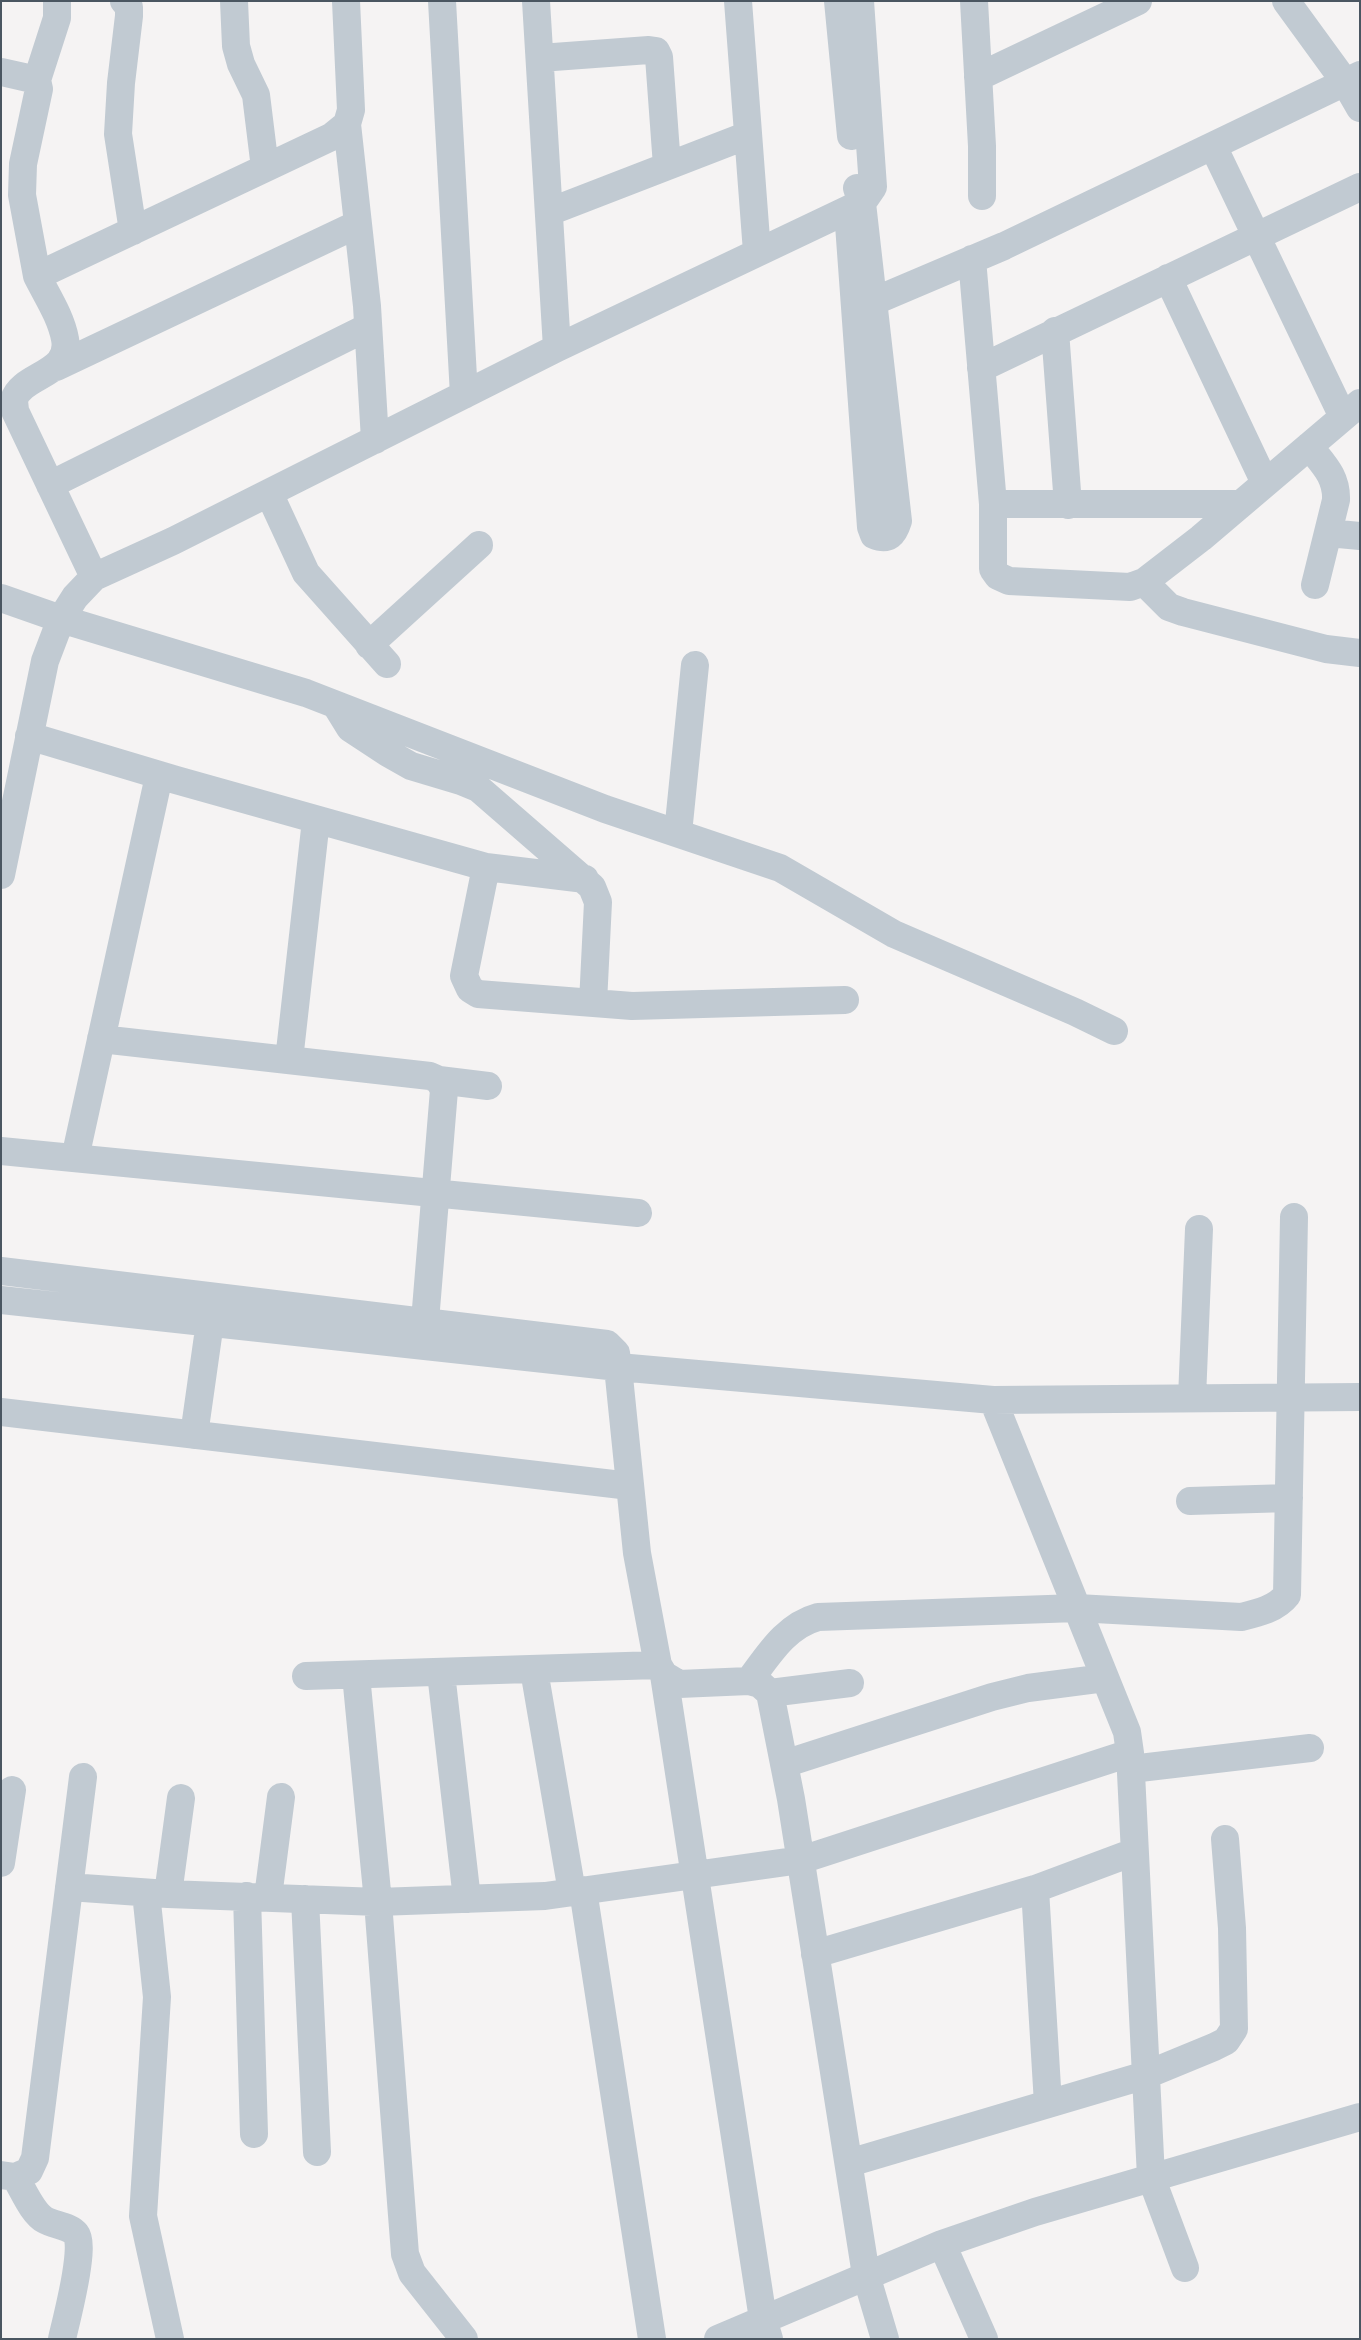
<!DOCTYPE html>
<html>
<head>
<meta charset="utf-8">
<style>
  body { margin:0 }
  #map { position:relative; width:1361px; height:2340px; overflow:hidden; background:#f5f3f3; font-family:"DejaVu Sans",sans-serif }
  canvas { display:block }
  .frame { position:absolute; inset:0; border:2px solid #4a5661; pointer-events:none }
</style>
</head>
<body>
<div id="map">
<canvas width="1361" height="2340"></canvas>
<div class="frame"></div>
</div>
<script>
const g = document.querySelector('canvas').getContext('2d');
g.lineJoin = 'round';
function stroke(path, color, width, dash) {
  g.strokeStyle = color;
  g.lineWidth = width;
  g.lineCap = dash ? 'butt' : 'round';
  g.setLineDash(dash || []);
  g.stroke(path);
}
stroke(new Path2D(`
  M124,1L129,7V16L121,83L118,134L133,231
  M234,1L236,46L241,64L256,95L265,168
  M442,1L464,395
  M536,1L557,348
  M738,1L757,252
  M838,1L851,136
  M974,1L982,146V196
  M1286,1L1345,82L1360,108
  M540,58L649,50L656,51L659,57L667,166
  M1,72L37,80L39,89L23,164L22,195L37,276L331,137L347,124L351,110L346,1
  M978,77L1138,1
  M37,80L57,18V1
  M347,124L367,306L375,440
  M1213,146L1343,417
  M848,211L871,527L874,535C889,541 894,534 898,521L862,203L857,188
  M549,212L748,135
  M972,259L993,504V569L998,576L1009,581L1130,587L1144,582L1201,538L1360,403
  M37,276C47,296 61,317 65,339C72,375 21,374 14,400C14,403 15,408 15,411L94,577
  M1168,278L1265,483
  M858,308L1004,246L1360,75
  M1055,331L1068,505
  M56,367L358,224
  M981,368L1360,187
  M1309,446C1323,464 1337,476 1336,500L1315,585
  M50,485L368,327
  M269,493L306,573L387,664
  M993,504H1241
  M1328,533L1360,536
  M1144,582L1169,607L1183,612L1326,649L1360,653
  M1,598L61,619L306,693L605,809L780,868L894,934L1075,1012L1114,1031
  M369,645L479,545
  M337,707L350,728L388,753L411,766L461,781L478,788L592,887L598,902L593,1003
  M29,736L176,780L486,867L585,879
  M678,833L695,665
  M486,867L464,976L470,989L478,994L632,1006L845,1000
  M1,875L45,661L61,619L75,597L94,577L173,541L557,348L862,203L873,187L860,1
  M101,1039L430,1076L439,1080L444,1090L425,1321
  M289,1060L316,820
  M439,1080L488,1086
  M1,1151L638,1213
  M75,1158L159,776
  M1,1271L607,1344L616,1353L618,1367L637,1553L658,1665L664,1675L679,1684L749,1681L760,1684L770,1693L791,1799L866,2275L885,2339
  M1,1300L618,1367L993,1400L1360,1397
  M1192,1398L1199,1229
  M993,1400L1127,1732L1130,1753L1151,2177L1185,2268
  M1,1412L630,1486
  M194,1435L210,1322
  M1190,1501L1289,1498
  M534,1670L572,1892
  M441,1673L467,1899
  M356,1675L378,1902L405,2254L412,2273L464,2339
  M664,1675L763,2319L769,2339
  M306,1676L658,1665
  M749,1681C768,1656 785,1626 818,1617L1077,1608L1241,1617C1258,1613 1276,1609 1287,1595L1294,1217
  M770,1693L850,1683
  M784,1764L992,1697L1028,1688L1105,1678
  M1131,1769L1310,1748
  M1,1863L12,1790
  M69,1887L168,1894L378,1902L545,1896L801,1860L1130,1753
  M1035,1889L1048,2104
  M583,1890L652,2339
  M146,1893L157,1997L143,2216L170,2339
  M168,1894L181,1798
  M247,1896L254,2134
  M268,1897L281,1797
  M305,1899L317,2152
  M815,1954L1035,1889L1134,1852
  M849,2163L1146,2075L1214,2047L1226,2041L1234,2029L1232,1928L1225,1839
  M1,2175L15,2177L29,2171L35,2158L83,1777
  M15,2177C23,2189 32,2213 45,2220C54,2225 70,2226 76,2234C86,2246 66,2321 62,2339
  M942,2244L984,2339
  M718,2339L942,2244L1035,2212L1360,2117`), '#c1cad2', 28);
</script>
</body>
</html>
